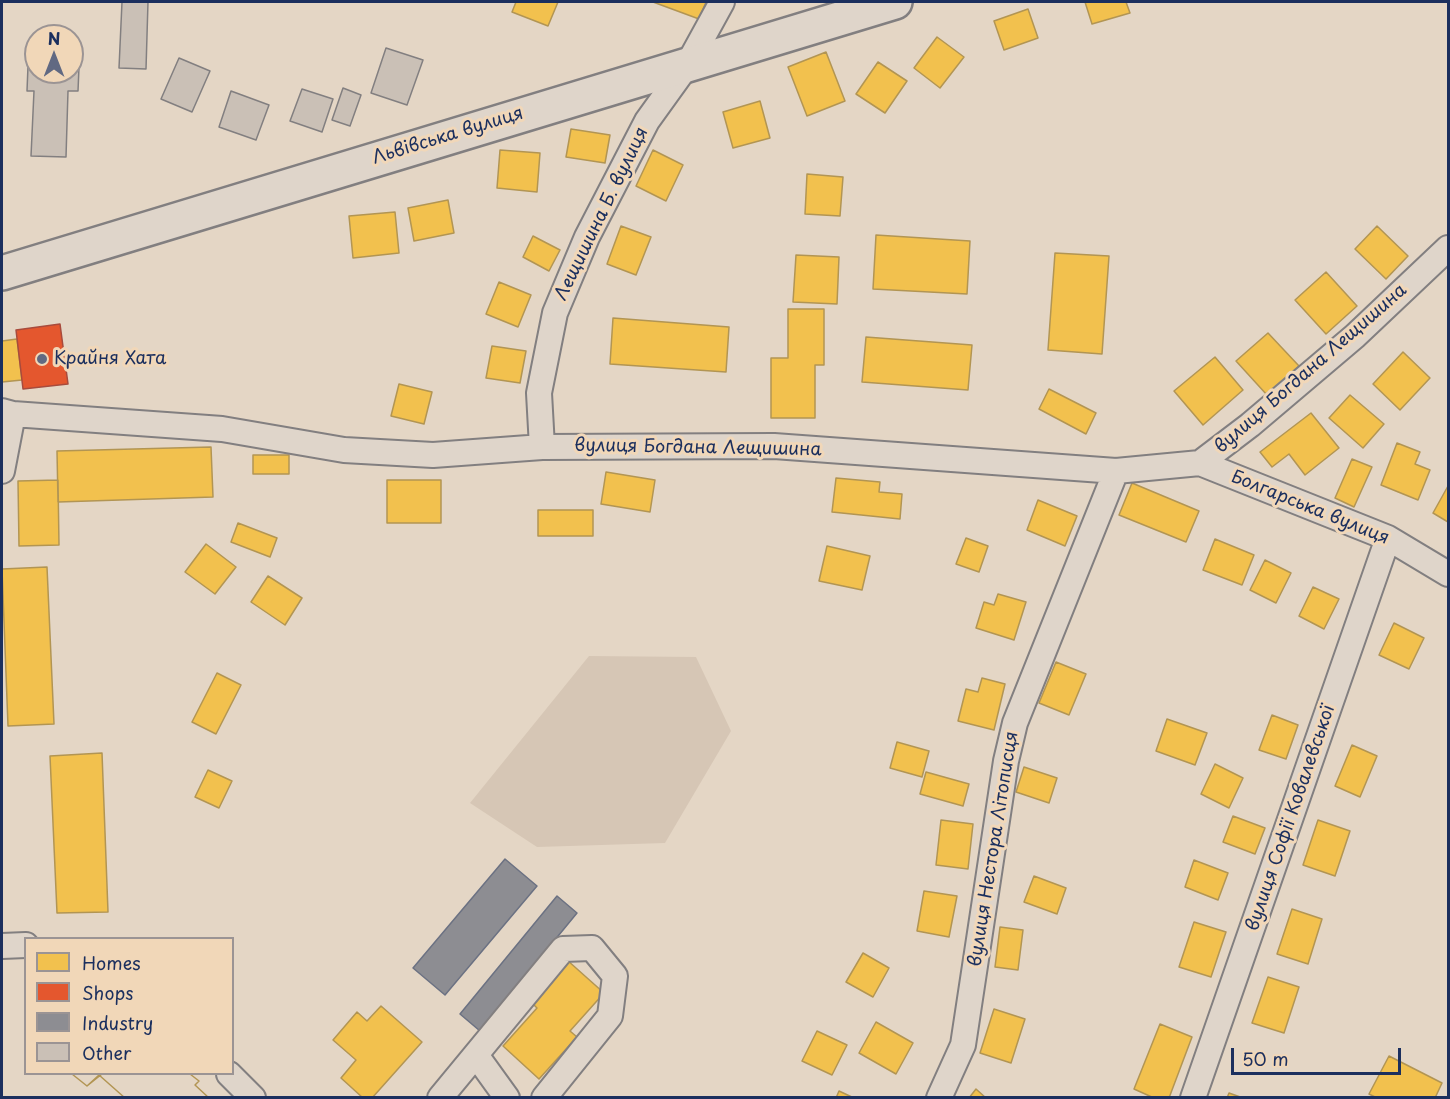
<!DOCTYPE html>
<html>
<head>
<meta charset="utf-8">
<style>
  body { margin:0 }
  #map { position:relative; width:1450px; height:1099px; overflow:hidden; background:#e4d6c5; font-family:"Playpen Sans",sans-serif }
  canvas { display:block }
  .frame { position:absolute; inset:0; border:3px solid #1b2f5e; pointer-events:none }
  .legend { position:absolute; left:24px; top:937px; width:210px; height:138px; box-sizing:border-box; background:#f1d7b8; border:2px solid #9b9494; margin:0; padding:8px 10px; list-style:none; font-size:18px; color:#1b2f5e }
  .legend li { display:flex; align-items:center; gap:12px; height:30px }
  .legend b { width:30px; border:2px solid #9b9494 }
  .north { position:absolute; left:24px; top:24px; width:60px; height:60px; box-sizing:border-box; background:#f1d7b8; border:2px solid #9b9494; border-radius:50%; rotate:0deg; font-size:16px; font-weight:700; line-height:24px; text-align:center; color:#1b2f5e }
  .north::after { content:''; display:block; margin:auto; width:21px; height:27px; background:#616982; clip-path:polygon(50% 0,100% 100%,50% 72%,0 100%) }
  .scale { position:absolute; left:1231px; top:1048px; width:170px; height:27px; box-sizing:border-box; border:3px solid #1b2f5e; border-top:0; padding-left:8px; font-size:18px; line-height:21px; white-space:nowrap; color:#1b2f5e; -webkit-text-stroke:4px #f1d7b8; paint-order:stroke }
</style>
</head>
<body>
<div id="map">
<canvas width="1450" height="1099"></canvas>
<div class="frame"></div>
<ul class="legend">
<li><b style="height:16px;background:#f2c14e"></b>Homes</li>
<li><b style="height:16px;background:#e4572e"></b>Shops</li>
<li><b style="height:16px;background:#8d8d92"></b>Industry</li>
<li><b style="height:16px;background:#cac0b6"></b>Other</li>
</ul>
<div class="north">N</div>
<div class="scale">50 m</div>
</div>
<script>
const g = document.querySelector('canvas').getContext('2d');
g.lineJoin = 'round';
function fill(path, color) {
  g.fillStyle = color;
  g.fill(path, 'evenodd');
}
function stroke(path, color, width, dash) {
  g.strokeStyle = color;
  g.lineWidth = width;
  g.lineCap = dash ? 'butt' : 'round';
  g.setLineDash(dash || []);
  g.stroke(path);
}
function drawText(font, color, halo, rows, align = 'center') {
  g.font = font + ' "Playpen Sans",sans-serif';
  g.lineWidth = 6;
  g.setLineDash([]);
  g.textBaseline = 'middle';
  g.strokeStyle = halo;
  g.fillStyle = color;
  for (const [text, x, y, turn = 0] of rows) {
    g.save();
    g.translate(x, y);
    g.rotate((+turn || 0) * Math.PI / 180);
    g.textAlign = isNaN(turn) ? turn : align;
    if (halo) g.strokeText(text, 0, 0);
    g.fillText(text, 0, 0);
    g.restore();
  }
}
fill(new Path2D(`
  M589,656L696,657L731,731L665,843L537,847L470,803Z`), '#d6c6b5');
const homes = new Path2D(`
  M516,2H558L548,26L512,12Z
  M653,2H706L699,19Z
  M1085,2H1126L1130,13L1092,24Z
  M1028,9L1038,38L1004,50L994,21Z
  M937,37L964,57L940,88L914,68Z
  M826,52L845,101L807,116L788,67Z
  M878,62L907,81L885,113L856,94Z
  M760,101L770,138L733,148L723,112Z
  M571,129L610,135L605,163L566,157Z
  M500,150L540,153L537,192L497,188Z
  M653,150L683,165L666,201L636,186Z
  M807,174L843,177L840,216L805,214Z
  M448,200L454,233L414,241L408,208Z
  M395,212L399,253L353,258L349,216Z
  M621,226L651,237L636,275L607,264Z
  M1377,226L1408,256L1386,279L1355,249Z
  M876,235L970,241L967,294L873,289Z
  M533,236L560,250L549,271L523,257Z
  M1055,253L1109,256L1102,354L1048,350Z
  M796,255L839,257L837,304L793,302Z
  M1326,272L1357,306L1326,334L1295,300Z
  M499,282L531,295L518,327L486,314Z
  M788,309H824V365H815V418H771V358H788Z
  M613,318L729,327L726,372L610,364Z
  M1268,333L1299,366L1267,395L1236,361Z
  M866,337L972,345L968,390L862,382Z
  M17,339L22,380L2,382V341Z
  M492,346L526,351L520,383L486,378Z
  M1403,352L1430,378L1400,410L1373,384Z
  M1215,357L1243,390L1203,425L1174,391Z
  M399,384L432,392L424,424L391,416Z
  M1049,389L1096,413L1086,434L1039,409Z
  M1350,395L1384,424L1363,448L1329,418Z
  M1311,413L1339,448L1305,475L1289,454L1272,467L1260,452Z
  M1397,443L1420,452L1415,464L1430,470L1418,500L1381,485Z
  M211,447L213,497L58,502L57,451Z
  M253,455H289V474H253Z
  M1352,459L1372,467L1354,507L1335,498Z
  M606,472L655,480L650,512L601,504Z
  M836,478L880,482L879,492L902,494L900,519L832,512Z
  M58,480L59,545L19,546L18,481Z
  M387,480H441V523H387Z
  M1132,483L1199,511L1186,542L1119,515Z
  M1448,486V522L1433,513Z
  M1038,500L1077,516L1065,546L1027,530Z
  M538,510H593V536H538Z
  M238,523L277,538L270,557L231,542Z
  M966,538L988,546L979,572L956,564Z
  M1215,539L1254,555L1242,585L1203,570Z
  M206,544L236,567L215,594L185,572Z
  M827,546L870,556L862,590L819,581Z
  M1265,560L1291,573L1276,603L1250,590Z
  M47,567L54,724L8,726L2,569Z
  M268,576L302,598L285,625L251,602Z
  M1313,587L1339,599L1324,629L1299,616Z
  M998,594L1026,602L1014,640L976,628L984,602L994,605Z
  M1394,623L1424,638L1409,669L1379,655Z
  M1056,662L1086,674L1069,715L1039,703Z
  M217,673L241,685L216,734L192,722Z
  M982,678L1005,684L994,730L958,721L966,689L978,692Z
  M1272,715L1298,725L1286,759L1259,750Z
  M1167,719L1207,733L1195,765L1156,751Z
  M897,742L929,751L922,777L890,768Z
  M1352,745L1377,756L1360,797L1335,786Z
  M102,753L108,912L57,913L50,756Z
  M1215,764L1243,778L1229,808L1201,794Z
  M1024,767L1057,778L1049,803L1016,792Z
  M208,770L232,781L219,808L195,797Z
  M926,772L969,784L963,806L920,794Z
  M1233,816L1265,828L1255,854L1223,842Z
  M941,820L973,824L968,869L936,865Z
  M1318,820L1350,831L1335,876L1303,865Z
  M1194,860L1228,873L1218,900L1185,887Z
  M1034,876L1066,888L1057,914L1024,902Z
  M924,891L957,896L949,937L917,931Z
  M1292,909L1322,919L1308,964L1277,954Z
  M1194,922L1226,932L1211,977L1179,967Z
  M1000,927L1023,930L1018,970L995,967Z
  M863,953L889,968L873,997L846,982Z
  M567,960L604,993L570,1031L577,1037L539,1079L503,1046L537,1008L530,1001Z
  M1268,977L1299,987L1284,1033L1252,1023Z
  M381,1006L422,1042L372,1098H363L341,1078L356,1060L333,1040L357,1012L367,1021Z
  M994,1009L1025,1019L1011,1063L980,1053Z
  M876,1022L913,1043L896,1074L859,1053Z
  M1160,1024L1192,1037L1169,1098H1154L1134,1089Z
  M817,1031L847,1045L832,1075L802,1061Z
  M1389,1056L1442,1083L1435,1098H1377L1369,1094Z
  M72,1074H190L199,1081L195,1085L209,1098H125L99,1075L87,1086Z
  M72,1074H102L87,1086Z
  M102,1074H190L199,1081L195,1085L209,1098H125L99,1075Z
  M976,1089L986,1098H969Z
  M839,1091L854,1098H836Z
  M1229,1093L1243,1098H1227Z`);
fill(homes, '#f2c14e');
stroke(homes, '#b29553', 1.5);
const shops = new Path2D(`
  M60,324L68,384L23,389L16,330Z`);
fill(shops, '#e4572e');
stroke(shops, '#a84b3c', 1.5);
const industry = new Path2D(`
  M505,859L537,886L445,995L413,968Z
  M557,896L577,913L480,1031L460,1014Z`);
fill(industry, '#8d8d92');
stroke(industry, '#6b7182', 1.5);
const building = new Path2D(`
  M122,2H148L146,69L119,68Z
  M29,41H36V72H72V43H80L78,91H68L66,157L31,156L34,91H27Z
  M386,48L423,60L407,105L371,93Z
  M179,58L210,71L192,112L161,99Z
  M343,88L361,95L350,126L332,120Z
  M302,89L333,99L322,132L290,121Z
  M231,91L269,105L256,140L219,127Z`);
fill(building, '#cac0b6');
stroke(building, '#827f80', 1.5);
const minor = new Path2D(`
  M2,411L13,414L222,429L344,450L433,455L542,447L774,446L1116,471L1200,463L1250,425L1355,336L1448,248
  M542,447L539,393L555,313L587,237L647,121L688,64L722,2
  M1200,463L1388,538L1448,574
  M2,471L13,414
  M2,946L26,945
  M476,1055L507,1098
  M229,1074L253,1098
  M440,1098L563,949L592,948L615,976L610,1016L544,1098
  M939,1098L963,1045L1006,761L1015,723L1116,471
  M1193,1098L1388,538`);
const secondary = new Path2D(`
  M2,273L895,2`);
stroke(minor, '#827f80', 28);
stroke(secondary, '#827f80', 38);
stroke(minor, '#dfd5ca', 24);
stroke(secondary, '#dfd5ca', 33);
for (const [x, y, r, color] of [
  [42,359,6,"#616982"]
]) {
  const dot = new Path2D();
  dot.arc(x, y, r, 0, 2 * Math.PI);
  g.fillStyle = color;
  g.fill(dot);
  stroke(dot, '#f1d7b8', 2);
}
drawText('18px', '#1b2f5e', '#f1d7b8', [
  ["Львівська вулиця",448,136,-17],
  ["Лещишина Б. вулиця",602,214,-64],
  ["вулиця Богдана Лещишина",1311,369,-41],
  ["вулиця Богдана Лещишина",698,448,1],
  ["Болгарська вулиця",1310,508,22],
  ["вулиця Софії Ковалевської",1291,818,-71],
  ["вулиця Нестора Літописця",994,849,-81]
]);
drawText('18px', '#1b2f5e', '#f1d7b8', [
  ["Крайня Хата",54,359]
], 'left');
</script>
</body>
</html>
